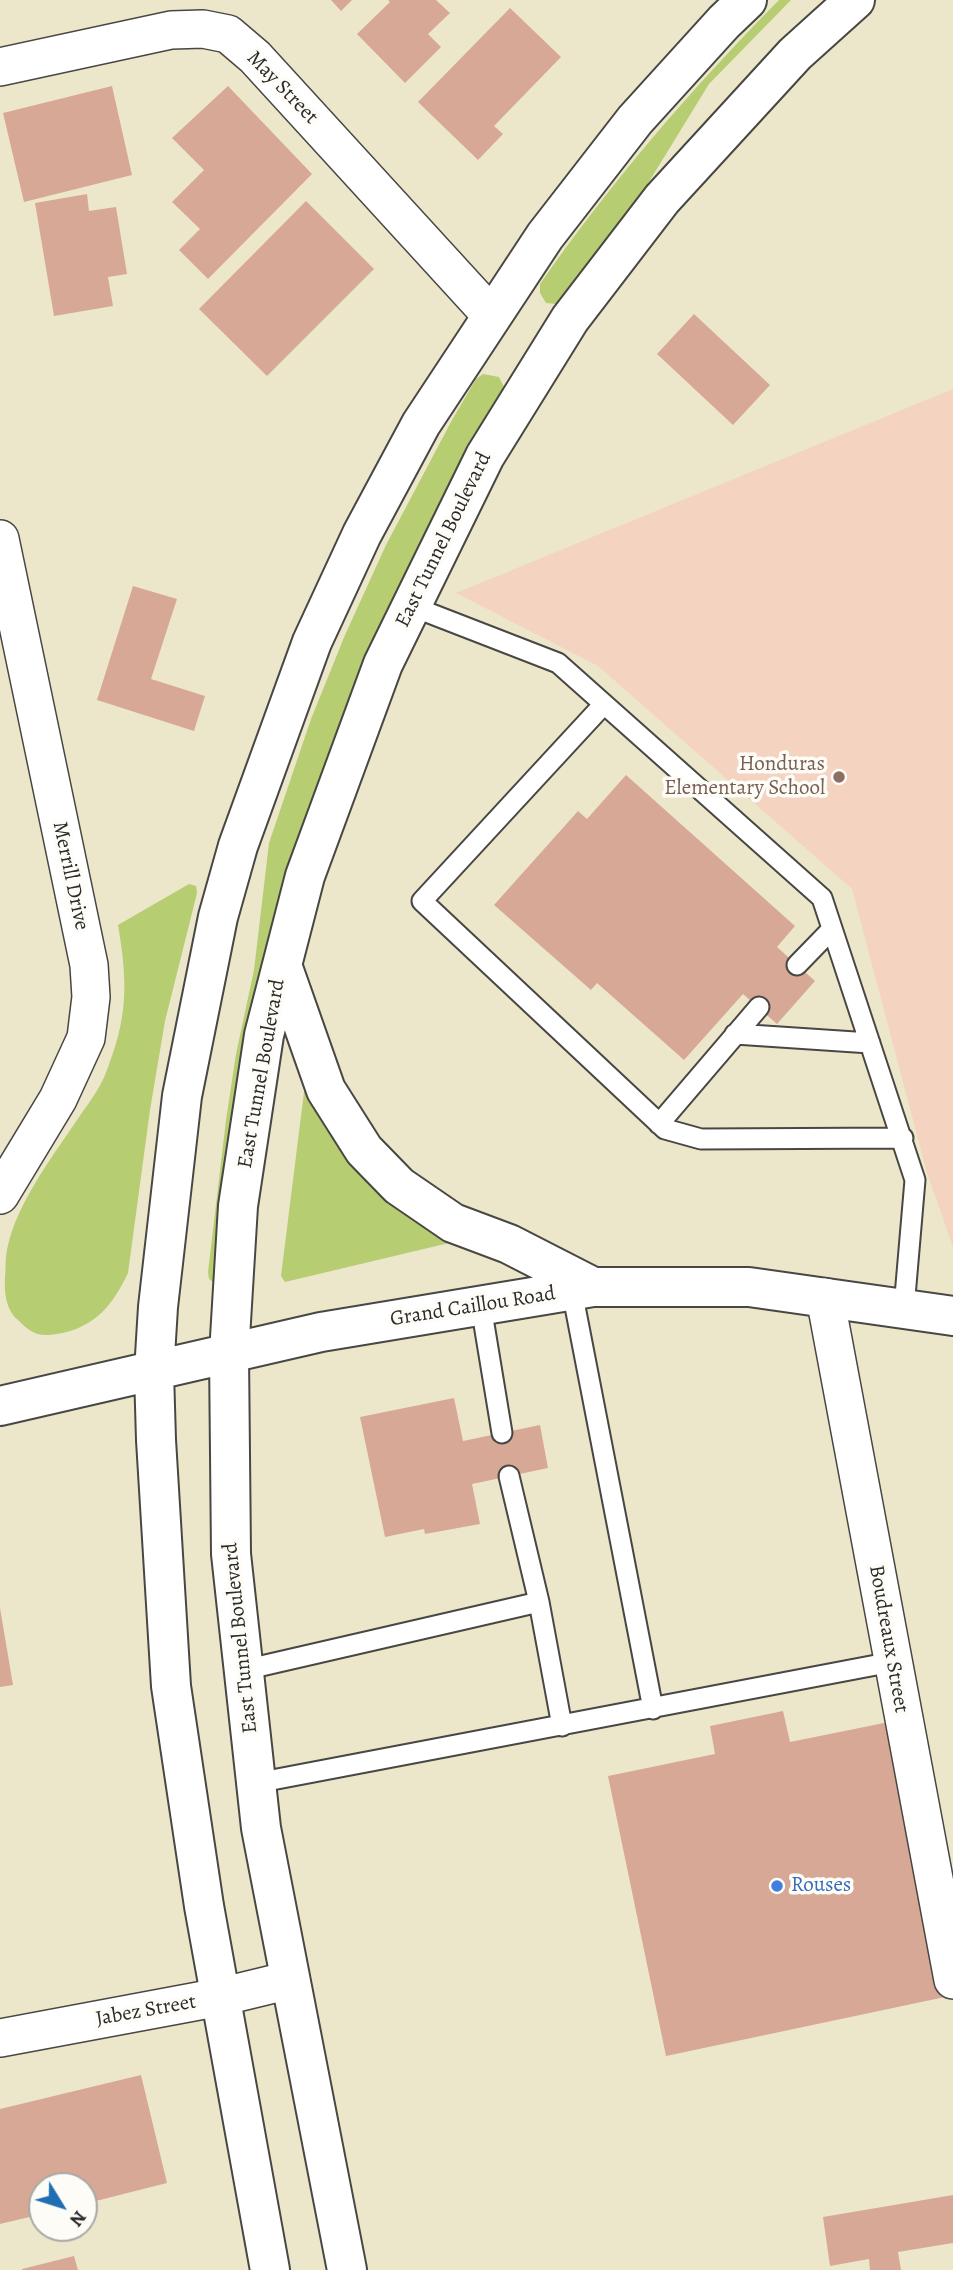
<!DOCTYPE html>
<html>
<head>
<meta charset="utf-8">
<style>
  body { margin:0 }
  #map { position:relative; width:953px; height:2270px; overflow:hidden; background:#ece7cb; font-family:Alegreya,serif }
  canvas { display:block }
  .north { position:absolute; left:28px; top:2172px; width:70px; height:70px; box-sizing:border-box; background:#fdfcf7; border:2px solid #a9a8a5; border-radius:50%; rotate:128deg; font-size:19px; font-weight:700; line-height:28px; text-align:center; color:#2b2b2b }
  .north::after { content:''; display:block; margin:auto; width:24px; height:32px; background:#1f6fb2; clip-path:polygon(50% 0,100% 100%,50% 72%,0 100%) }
</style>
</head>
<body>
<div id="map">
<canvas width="953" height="2270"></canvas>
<div class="north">N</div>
</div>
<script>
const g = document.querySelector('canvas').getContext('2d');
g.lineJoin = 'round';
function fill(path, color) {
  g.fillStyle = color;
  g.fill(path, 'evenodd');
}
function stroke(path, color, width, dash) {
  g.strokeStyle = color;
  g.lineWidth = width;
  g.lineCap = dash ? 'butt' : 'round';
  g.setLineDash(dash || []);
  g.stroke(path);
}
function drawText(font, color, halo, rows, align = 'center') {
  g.font = font + ' Alegreya,serif';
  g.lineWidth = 7;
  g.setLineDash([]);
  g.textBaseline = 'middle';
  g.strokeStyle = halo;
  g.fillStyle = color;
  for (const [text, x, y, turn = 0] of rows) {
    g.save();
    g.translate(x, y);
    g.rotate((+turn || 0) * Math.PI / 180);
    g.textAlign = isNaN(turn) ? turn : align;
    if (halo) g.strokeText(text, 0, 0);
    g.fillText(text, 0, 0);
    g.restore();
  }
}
fill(new Path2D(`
  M953,389V1247L927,1173L852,889L598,666L456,593Z`), '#f4d3c1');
fill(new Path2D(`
  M779,0H791L709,84L639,198L564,299L556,304L546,303L540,293V284C611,182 692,88 779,0Z
  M483,374L499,377L504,387L500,397C456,471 417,546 382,625L218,1277L213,1282L209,1279L208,1272L226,1120L236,1054L254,970L269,843L311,719L345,635L386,545L452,420L476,379Z
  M189,884L196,886L197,893L165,1021L150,1110L128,1273C111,1309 91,1331 49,1335C35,1336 28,1330 18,1320C6,1310 4,1292 5,1277C6,1268 5,1259 7,1250C15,1206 52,1157 77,1120C87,1105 98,1092 105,1075C128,1018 128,984 118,925Z
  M305,1084L446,1236L449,1243L285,1282L281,1276Z`), '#b6cd72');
fill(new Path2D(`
  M331,0H352L341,11Z
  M388,0H436L450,13L428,34L441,47L405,83L357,34L390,2Z
  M510,8L561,57L494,126L503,134L478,160L418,102Z
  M112,86L132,175L24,202L3,113Z
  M228,86L312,174L208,279L179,250L200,229L172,202L204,170L172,138Z
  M87,194L89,211L116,207L127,274L108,277L113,306L54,316L35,203Z
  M306,201L374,269L267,376L199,309Z
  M694,314L770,385L733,425L657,354Z
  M133,586L177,599L151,679L205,696L194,731L97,700Z
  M626,775L795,926L777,947L815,981L777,1024L743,994L684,1060L597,983L591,990L494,905L578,811L587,819Z
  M454,1398L463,1441L540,1425L548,1468L472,1484L480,1524L425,1534L424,1529L385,1537L360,1417Z
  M0,1608L13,1685L0,1687Z
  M783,1711L790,1742L889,1722L945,1997L666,2056L608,1776L715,1754L710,1726Z
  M141,2075L167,2183L84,2204V2186H42V2214L0,2224V2109Z
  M953,2195V2243L898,2252L901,2270H870L869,2259L830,2266L823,2217Z
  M74,2256L78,2270H22V2269Z`), '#d8a896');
const lane = new Path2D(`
  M411,606L558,663L822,898L915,1180L904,1308
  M604,704L422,901L665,1129L701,1139L903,1138
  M797,965L832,929
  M735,1034L870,1043
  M659,1124L759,1007
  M572,1291L653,1709
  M481,1306L502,1433
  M509,1476L539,1602L562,1726
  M244,1670L539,1602
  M256,1783L892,1662`);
const street = new Path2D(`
  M0,67L171,30L203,29L228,34L255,57L491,315
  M0,539L89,965L91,997L86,1038L58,1099L0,1195
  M825,1297L953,1980
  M0,2038L220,1997L290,1980`);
const secondary = new Path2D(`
  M282,965L326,1090L364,1150L399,1186L453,1223L509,1244L593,1287
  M0,1406L321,1332L593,1287H749L953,1316
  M270,2270L204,1906L171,1686L156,1440L154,1372L158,1307L182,1096L218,917L238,846L312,642L362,534L421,424L545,236L635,120L724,22L747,0
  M347,2270L261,1828L231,1554L229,1354L238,1206L264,1035L305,876L383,664L485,456L570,319L662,199L795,54L855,0`);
stroke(lane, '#484743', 23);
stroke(street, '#484743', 40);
stroke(secondary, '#484743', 42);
stroke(lane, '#fff', 19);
stroke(street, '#fff', 37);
stroke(secondary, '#fff', 38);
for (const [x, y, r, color] of [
  [839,777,7,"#8d6e63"],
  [777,1886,7,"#3f7fe0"]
]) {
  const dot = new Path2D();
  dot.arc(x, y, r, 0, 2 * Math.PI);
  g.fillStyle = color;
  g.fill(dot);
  stroke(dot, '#fdfcf7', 2.5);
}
drawText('21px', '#2b2b2b', '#fdfcf7', [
  ["May Street",282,88,46],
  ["East Tunnel Boulevard",444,540,-64],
  ["Merrill Drive",70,876,78],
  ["East Tunnel Boulevard",262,1074,-80],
  ["Grand Caillou Road",473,1307,-9],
  ["East Tunnel Boulevard",241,1638,-96],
  ["Boudreaux Street",888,1639,80],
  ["Jabez Street",146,2011,-10]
]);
drawText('21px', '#785e54', '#fdfcf7', [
  ["Honduras",825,765],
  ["Elementary School",825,789]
], 'right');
drawText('21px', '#366cbe', '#fdfcf7', [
  ["Rouses",791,1886]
], 'left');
</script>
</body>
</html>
